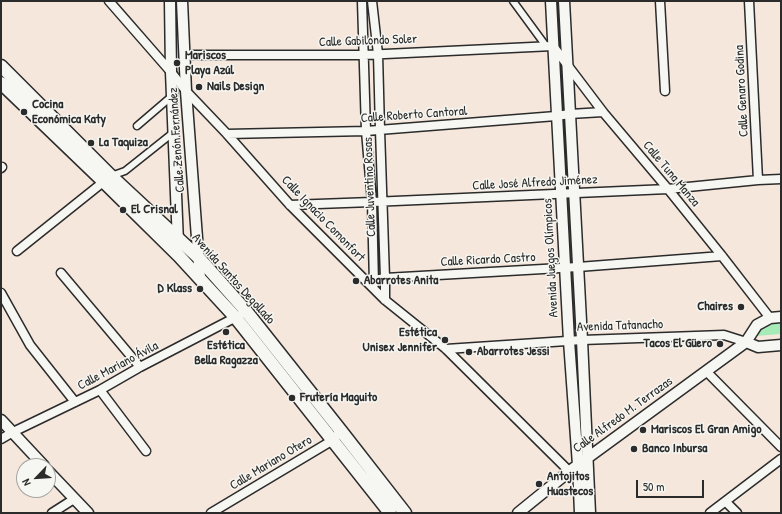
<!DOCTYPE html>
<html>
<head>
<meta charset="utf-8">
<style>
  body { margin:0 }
  #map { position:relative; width:782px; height:514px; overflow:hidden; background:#f6e7dc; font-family:"Patrick Hand",sans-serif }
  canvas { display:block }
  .frame { position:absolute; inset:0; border:2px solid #2b2b2b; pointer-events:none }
  .north { position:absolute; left:16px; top:458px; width:40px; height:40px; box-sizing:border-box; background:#f6f6f2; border:1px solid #a5a5a2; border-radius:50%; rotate:245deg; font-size:11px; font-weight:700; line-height:16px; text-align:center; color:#2b2b2b }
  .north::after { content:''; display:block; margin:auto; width:14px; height:18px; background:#2b2b2b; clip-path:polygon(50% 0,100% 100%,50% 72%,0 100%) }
  .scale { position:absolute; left:636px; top:480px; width:68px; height:18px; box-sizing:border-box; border:2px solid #2b2b2b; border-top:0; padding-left:5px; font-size:12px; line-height:14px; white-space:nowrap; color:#2b2b2b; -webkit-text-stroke:3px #f6f6f2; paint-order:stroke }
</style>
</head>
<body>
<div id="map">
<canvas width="782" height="514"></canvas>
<div class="frame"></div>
<div class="north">N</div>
<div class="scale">50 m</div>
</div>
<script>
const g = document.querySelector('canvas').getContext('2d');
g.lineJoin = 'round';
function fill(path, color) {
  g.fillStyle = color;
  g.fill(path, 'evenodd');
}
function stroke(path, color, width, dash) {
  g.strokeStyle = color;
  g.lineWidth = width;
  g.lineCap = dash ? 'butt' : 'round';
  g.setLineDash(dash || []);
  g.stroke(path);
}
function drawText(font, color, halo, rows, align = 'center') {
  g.font = font + ' "Patrick Hand",sans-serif';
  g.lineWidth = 3;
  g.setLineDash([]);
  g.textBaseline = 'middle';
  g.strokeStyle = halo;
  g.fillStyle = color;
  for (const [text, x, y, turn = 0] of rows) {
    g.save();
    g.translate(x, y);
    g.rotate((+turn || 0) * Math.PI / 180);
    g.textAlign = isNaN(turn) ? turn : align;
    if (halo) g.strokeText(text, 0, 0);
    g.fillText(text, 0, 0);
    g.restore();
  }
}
fill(new Path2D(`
  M781,318V334L756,336C760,324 771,323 781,318Z`), '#a6ebb7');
const pedestrian = new Path2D(`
  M513,1L546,46
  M137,126L172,96
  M111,176L125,171L174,132`);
const minor = new Path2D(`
  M109,1L171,72L186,91L227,134L290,205L385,300L446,349L569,471
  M362,1L366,131L372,202L374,284
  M372,1L378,54L380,130L385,278V300
  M660,1L665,91
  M749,1L758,180
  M184,55H364L553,46L603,112L668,189L722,256L770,318
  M227,134L366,131L556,116L570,114L603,112
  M1,168L2,167
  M290,205L372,202L668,189L758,180L781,179
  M17,251L107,179
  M61,273L140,367
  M374,280L385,278L578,267L722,256
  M1,293L30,345L75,402
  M446,349L582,340L724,335L746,342
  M706,371L781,447
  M100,390L146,451
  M1,439L13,432L100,390L140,367L240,315
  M726,502L737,513
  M52,513L74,499
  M211,513L333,440L341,431
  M710,513L781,459`);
const tertiary = new Path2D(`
  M170,1L171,72L178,243
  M182,1L186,91L200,278
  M551,1L569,341L578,465L580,513
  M564,1L582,340L590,513
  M746,342L758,347L781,345
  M1,420L44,466
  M48,471L88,513
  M518,513L571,470L746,342L757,325L770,318L781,317`);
const secondary = new Path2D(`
  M1,66L111,176L199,258L246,311L341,431L405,513
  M1,83L104,182L179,256L236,318L390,513`);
stroke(pedestrian, '#2b2b2b', 9);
stroke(minor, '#2b2b2b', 11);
stroke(tertiary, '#2b2b2b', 13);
stroke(secondary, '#2b2b2b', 15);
stroke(pedestrian, '#f6f6f2', 6);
stroke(minor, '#f6f6f2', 8);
stroke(tertiary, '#f6f6f2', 10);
stroke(secondary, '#f6f6f2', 12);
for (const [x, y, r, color] of [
  [177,63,4,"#2b2b2b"],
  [199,87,4,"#2b2b2b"],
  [24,112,4,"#2b2b2b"],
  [91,143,4,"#2b2b2b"],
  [123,210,4,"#2b2b2b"],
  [356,281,4,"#2b2b2b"],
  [200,289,4,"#2b2b2b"],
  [741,307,4,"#2b2b2b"],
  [226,332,4,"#2b2b2b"],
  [445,340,4,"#2b2b2b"],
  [720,344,4,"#2b2b2b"],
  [469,352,4,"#2b2b2b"],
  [292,398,4,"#2b2b2b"],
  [643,430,4,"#2b2b2b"],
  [634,449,4,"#2b2b2b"],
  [539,484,4,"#2b2b2b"]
]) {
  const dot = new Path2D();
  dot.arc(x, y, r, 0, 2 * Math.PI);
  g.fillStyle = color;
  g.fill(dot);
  stroke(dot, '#f6f6f2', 1.5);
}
drawText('13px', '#2b2b2b', '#f6f6f2', [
  ["Calle Gabilondo Soler",368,41,-2],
  ["Calle Genaro Godina",742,91,-93],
  ["Calle Roberto Cantoral",414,115,-4],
  ["Calle Zenón Fernández",177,140,-94],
  ["Calle Tuna Manza",671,174,50],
  ["Calle José Alfredo Jiménez",535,183,-3],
  ["Calle Juventino Rosas",370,187,-92],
  ["Calle Ignacio Comonfort",323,219,46],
  ["Avenida Juegos Olímpicos",551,258,-93],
  ["Calle Ricardo Castro",488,260,-3],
  ["Avenida Santos Degollado",233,279,48],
  ["Avenida Tatanacho",620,326,-2],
  ["Calle Mariano Ávila",118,366,-28],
  ["Calle Alfredo M. Terrazas",623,415,-36],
  ["Calle Mariano Otero",271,463,-31]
]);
drawText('bold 13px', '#2b2b2b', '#f6f6f2', [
  ["Mariscos",185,56],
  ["Playa Azúl",185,71],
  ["Nails Design",207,87],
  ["Cocina",32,105],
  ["Económica Katy",32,120],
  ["La Taquiza",99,143],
  ["El Crisnal",131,210],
  ["Abarrotes Anita",364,281],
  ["D Klass",192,289,"right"],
  ["Chaires",733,307,"right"],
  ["Estética",437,333,"right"],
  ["Unisex Jennifer",437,348,"right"],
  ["Tacos El Güero",712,344,"right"],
  ["Estética",226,346,"center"],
  ["Bella Ragazza",226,361,"center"],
  ["Abarrotes Jessi",477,352],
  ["Frutería Maguito",300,398],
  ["Mariscos El Gran Amigo",651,430],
  ["Banco Inbursa",642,449],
  ["Antojitos",547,477],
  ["Huastecos",547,492]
], 'left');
</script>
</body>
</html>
